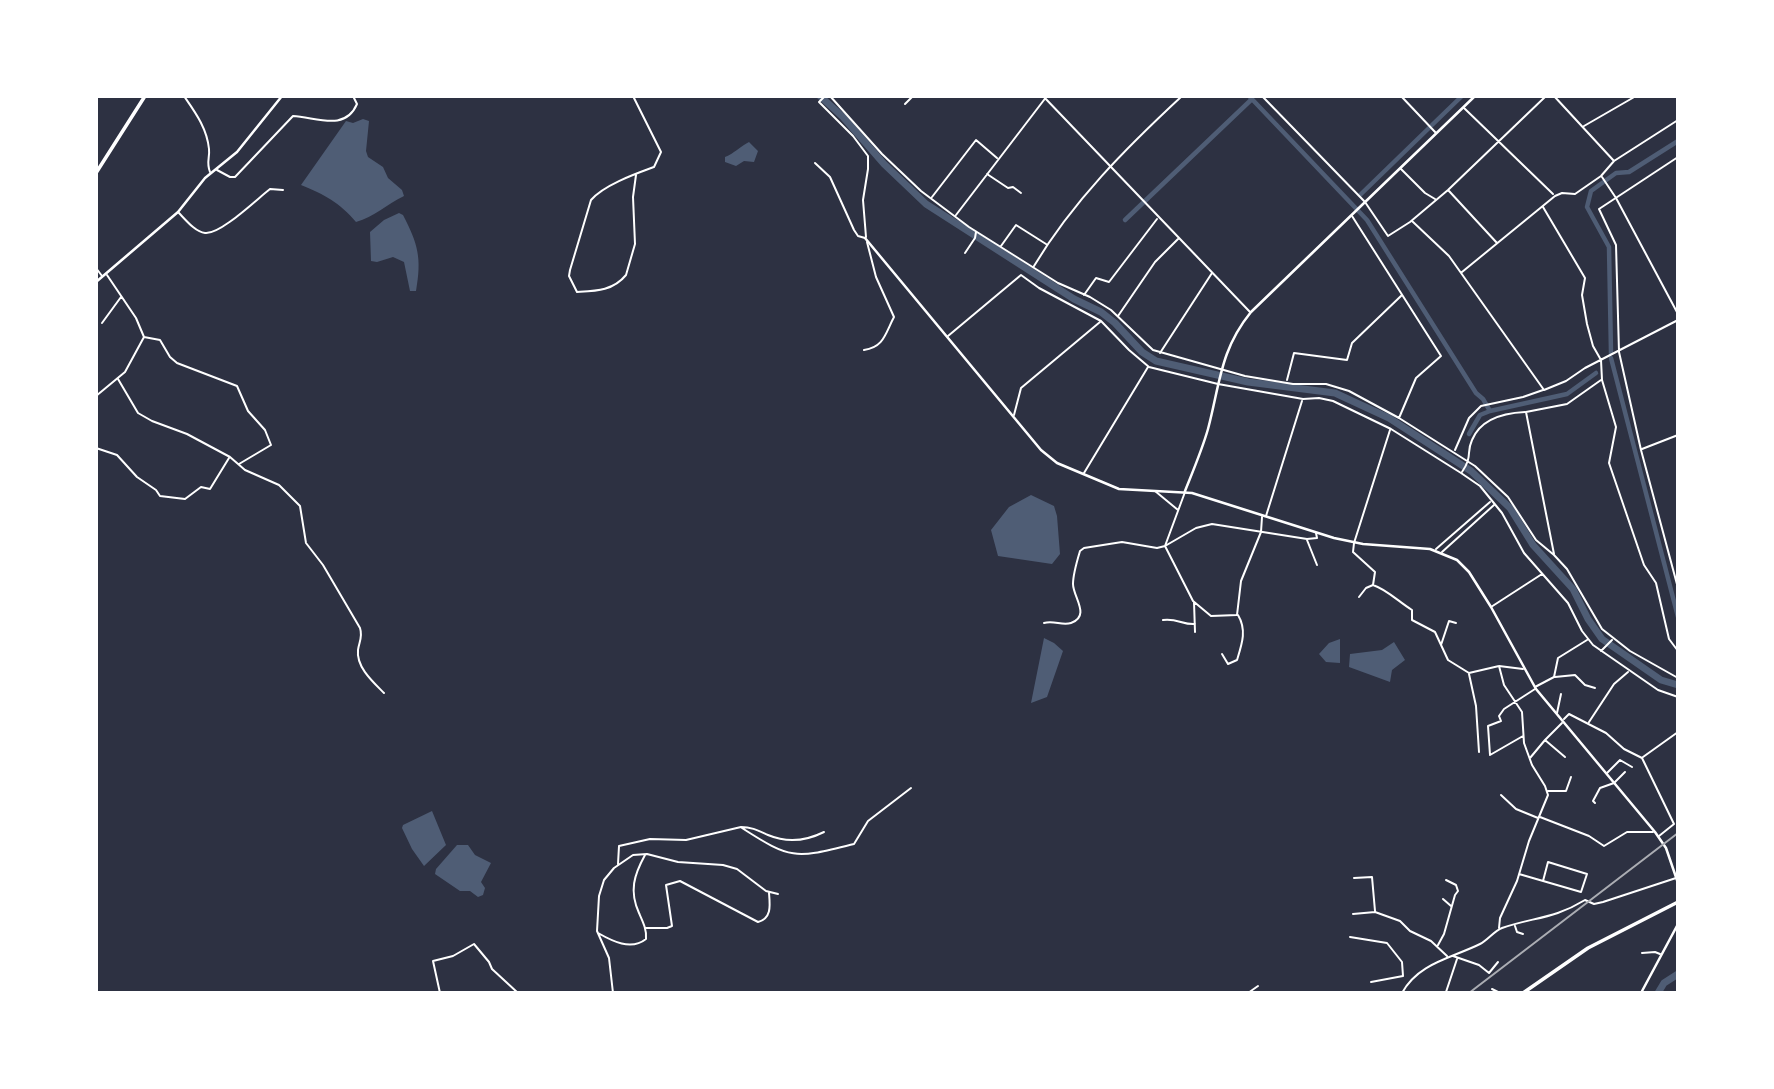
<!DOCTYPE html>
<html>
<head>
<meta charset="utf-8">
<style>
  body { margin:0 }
  #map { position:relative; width:1774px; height:1089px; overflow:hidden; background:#2d3142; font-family:"Fira Sans",sans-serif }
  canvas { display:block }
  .frame { position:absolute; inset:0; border:98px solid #fff; pointer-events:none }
</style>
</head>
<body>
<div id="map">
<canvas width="1774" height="1089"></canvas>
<div class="frame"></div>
</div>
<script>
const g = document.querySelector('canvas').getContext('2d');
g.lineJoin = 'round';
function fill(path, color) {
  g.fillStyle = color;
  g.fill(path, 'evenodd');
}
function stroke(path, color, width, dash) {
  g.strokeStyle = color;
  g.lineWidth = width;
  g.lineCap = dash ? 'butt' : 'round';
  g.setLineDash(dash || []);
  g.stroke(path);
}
fill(new Path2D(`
  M363,119L369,121L366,151L368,157L383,167L388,178L402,190L404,196C387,204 374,217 356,222C340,203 324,194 301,185L346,121L353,123Z
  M749,142L758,151L754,162L744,161L736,166L725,162V157C735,153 739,147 749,142Z
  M399,213L403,215C418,244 422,258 416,291H410L404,262L393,257L377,262L371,261L370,232L384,220Z
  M1031,495L1054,506L1057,516L1060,554L1052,564L998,556L991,530L1009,507Z
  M1044,638L1054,643L1063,651L1047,697L1031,703Z
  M1340,639V663L1326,662L1319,654L1329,643Z
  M1394,642L1405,660L1392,670L1390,682L1349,667L1350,654L1382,650Z
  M432,811L446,845L424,866L412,849L402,828L403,825Z
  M457,845H468L475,855L491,863L481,882L485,888L483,895L478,897L470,891H460L435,874L436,869Z`), '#4f5d75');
stroke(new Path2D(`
  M1249,96L1367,220L1476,393L1483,399L1490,411
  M1432,125L1462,96
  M1360,195L1429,128
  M1125,220L1252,99
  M1611,353L1609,247L1587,207L1591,191L1616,173L1629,172L1678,141
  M1611,358L1678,617
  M1469,434L1480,415L1490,411L1567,394L1596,373`), '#4f5d75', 4.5);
stroke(new Path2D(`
  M820,96L843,117L884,164L926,204L1074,299L1101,312L1115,323L1142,352L1156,361L1248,382L1335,393L1389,418L1471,471L1510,508L1533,545L1573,589L1588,619L1602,639L1661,680L1678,685
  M1658,993L1664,983L1678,974`), '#4f5d75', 7);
stroke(new Path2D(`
  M184,96C195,112 207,128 209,149C210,158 206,162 210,172
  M633,96L661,152L654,167C635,174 604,185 591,200L570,270L569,276L577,292C595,291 613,291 626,275L635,244L633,197L636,175
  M825,96L819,102L853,136L868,156V169L863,200L866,237
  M830,96L882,154L921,191L969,227L1058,283L1090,297L1111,310L1153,350L1245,376L1293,384H1326L1349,391L1399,418L1475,466L1508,497L1536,540L1554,555L1567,569L1602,629L1630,651L1678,678
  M1043,96L1250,312
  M1262,96L1365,202L1388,236L1410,222L1448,190L1546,96
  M1401,96L1436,133
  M1554,96L1614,161
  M905,104L913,96
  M1464,108L1553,194
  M1584,126L1636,96
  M1678,157L1599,209L1616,245L1619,352L1641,450L1678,588
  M815,163L830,177L854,230L858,236L865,238
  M1401,169L1425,193L1435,199
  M217,170L230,177H235L293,116C316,117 345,132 357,104L353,96
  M987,174L1008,188L1013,187L1021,193
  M1602,177L1616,198L1678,314
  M1449,191L1497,243
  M932,197L976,140L997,158
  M1543,207L1585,278L1582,295L1587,324L1593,346L1601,360L1602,380L1616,427L1609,463L1644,565L1656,583L1669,639L1678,651
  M178,212C185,219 195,232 205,233C220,235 257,199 270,189L283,190
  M956,215L1047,96
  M1352,216L1441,356L1416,378L1399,418
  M1412,221L1449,256L1544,390L1566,381L1585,368L1678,320
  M1001,246L1016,225L1046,244
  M965,253L975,238L976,232
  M1034,266C1073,201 1126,148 1182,96
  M96,268L102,276
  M1462,272L1555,196L1562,193L1575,194L1601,176L1614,161L1678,120
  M1084,295L1096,278L1109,282L1157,219
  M1118,316L1155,262L1178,239
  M102,323L121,297
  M948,336L1021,275L1039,288L1101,321L1129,350L1149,367L1218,384L1303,399L1319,398L1333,401L1391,429L1461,473L1480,486L1502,513L1524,553L1568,603L1582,631L1593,645L1658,690L1678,697
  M144,337L160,340L170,357L177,363L237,386L248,411L265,430L271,445L239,464
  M864,350C884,347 885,334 894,317L876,277L867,242
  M1160,353L1212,273
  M118,379L138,413L152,421L187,434L230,457L245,470L279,485L300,506L306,543L323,565L360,628C363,637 359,642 358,650C356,667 373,682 384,693
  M1287,380L1294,353L1347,360L1352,343L1402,295
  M96,396L125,372L144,337L136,318L107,275
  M1014,415L1021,388L1100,322
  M96,448L117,455L137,477L156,490L160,496L185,499L201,487L210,489L229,458
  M1642,449L1678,435
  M1455,450L1469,418L1481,406L1523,397L1543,390
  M1462,472C1473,456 1466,453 1472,440C1481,418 1504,413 1525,412
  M1084,473L1148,367
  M1155,491L1178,510
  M1185,492L1165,546L1193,601L1211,616L1237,615L1241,581L1261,532L1262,517
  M1266,516L1302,401
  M1307,540L1317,565
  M1436,549L1490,502
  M1442,552L1494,505
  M1554,554L1526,412L1567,404L1601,380
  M1373,585C1386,589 1399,602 1412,610V620L1435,632L1448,660L1469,673L1499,666L1523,669
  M1359,597L1366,588L1373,585L1375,572L1353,552L1354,543L1390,430
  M1194,602L1195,632
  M1491,607L1542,574
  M1163,620C1177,618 1183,625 1195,624
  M1044,623C1054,620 1062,626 1071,623C1091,616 1073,597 1073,584C1073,574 1077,561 1080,551L1084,548L1122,542L1157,548L1165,546L1196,528L1212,524L1307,539L1317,538L1316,533
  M1441,645L1449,621L1456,623
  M1601,651L1612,640
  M1222,654L1228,664L1237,660C1242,644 1247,630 1238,615
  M1499,666L1504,685L1522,712L1524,743L1532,765L1545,786L1548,795L1529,841L1517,881L1500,918L1499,928
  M1469,674L1476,706L1479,752
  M1555,677L1575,675L1585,685L1595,688
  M1535,687L1554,677L1558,658L1587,640
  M1557,713L1561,694
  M1564,719L1569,714L1606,733L1624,749L1642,758L1674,824L1659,836
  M1589,722L1614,684L1628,672
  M1523,736L1490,755L1488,726L1501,721L1499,716L1504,709L1535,689
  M1545,740L1565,757
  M1643,757L1678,732
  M1530,758L1545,740L1562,723
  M1607,773L1620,760L1632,767
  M1548,791H1566L1571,777
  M1501,795L1516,809L1538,818
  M1595,803L1593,801L1600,788L1614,783L1625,772
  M1540,817L1589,836L1604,846L1627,832H1653
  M742,828C793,861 796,858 854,844L868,821L911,788
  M618,864L619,846L650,839L686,840L741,827C752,827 759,831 768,835C787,843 806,841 824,832
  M1519,874L1581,892L1587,874L1548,862L1543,881
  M1354,878L1372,877L1375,911
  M1443,899L1451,906
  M1353,914L1375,912L1400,921L1410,931L1431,941L1447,956
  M1515,926L1517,932L1523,934
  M645,928H667L672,926L666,885L680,881L758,922C772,918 770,905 769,893
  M598,933C612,941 631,951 646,939C647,930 643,922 639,913C629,891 634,875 645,855
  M1350,937L1387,943L1402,962L1403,976L1371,982
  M1438,945L1444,934L1455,895L1458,891L1456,885L1446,880
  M1642,953L1655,952L1660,954
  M1453,956L1479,965L1489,973L1498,962
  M1492,989L1500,993
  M1446,992L1457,959
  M440,993L433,961L453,956L474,944L489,962L492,969L518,993
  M613,993L609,958L597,931L599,896L604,880L614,868L633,855L647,854L678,862L723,865L737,869L766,891L778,894
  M1248,993L1258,986
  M1402,993C1418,963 1452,958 1480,944C1488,940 1494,931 1502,928C1534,917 1554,919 1585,900L1594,904L1603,902L1676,878`), '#fff', 2);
stroke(new Path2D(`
  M865,238L1041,450L1057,463L1119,489L1192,493L1334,538L1363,544L1430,549L1457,560L1469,572L1491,607L1536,689L1655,832L1666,848L1678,883
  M96,282L178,212L205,178L237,152L282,96
  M1185,491C1193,471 1202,450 1208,429C1220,384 1220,350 1251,312L1475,96`), '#fff', 2.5);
stroke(new Path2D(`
  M1641,993L1678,924`), '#fff', 2.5);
stroke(new Path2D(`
  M96,173L145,96`), '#fff', 3.5);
stroke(new Path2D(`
  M1523,993L1588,948L1678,902`), '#fff', 3.5);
stroke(new Path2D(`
  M1469,993L1678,833`), '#abadb3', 2);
</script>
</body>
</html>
